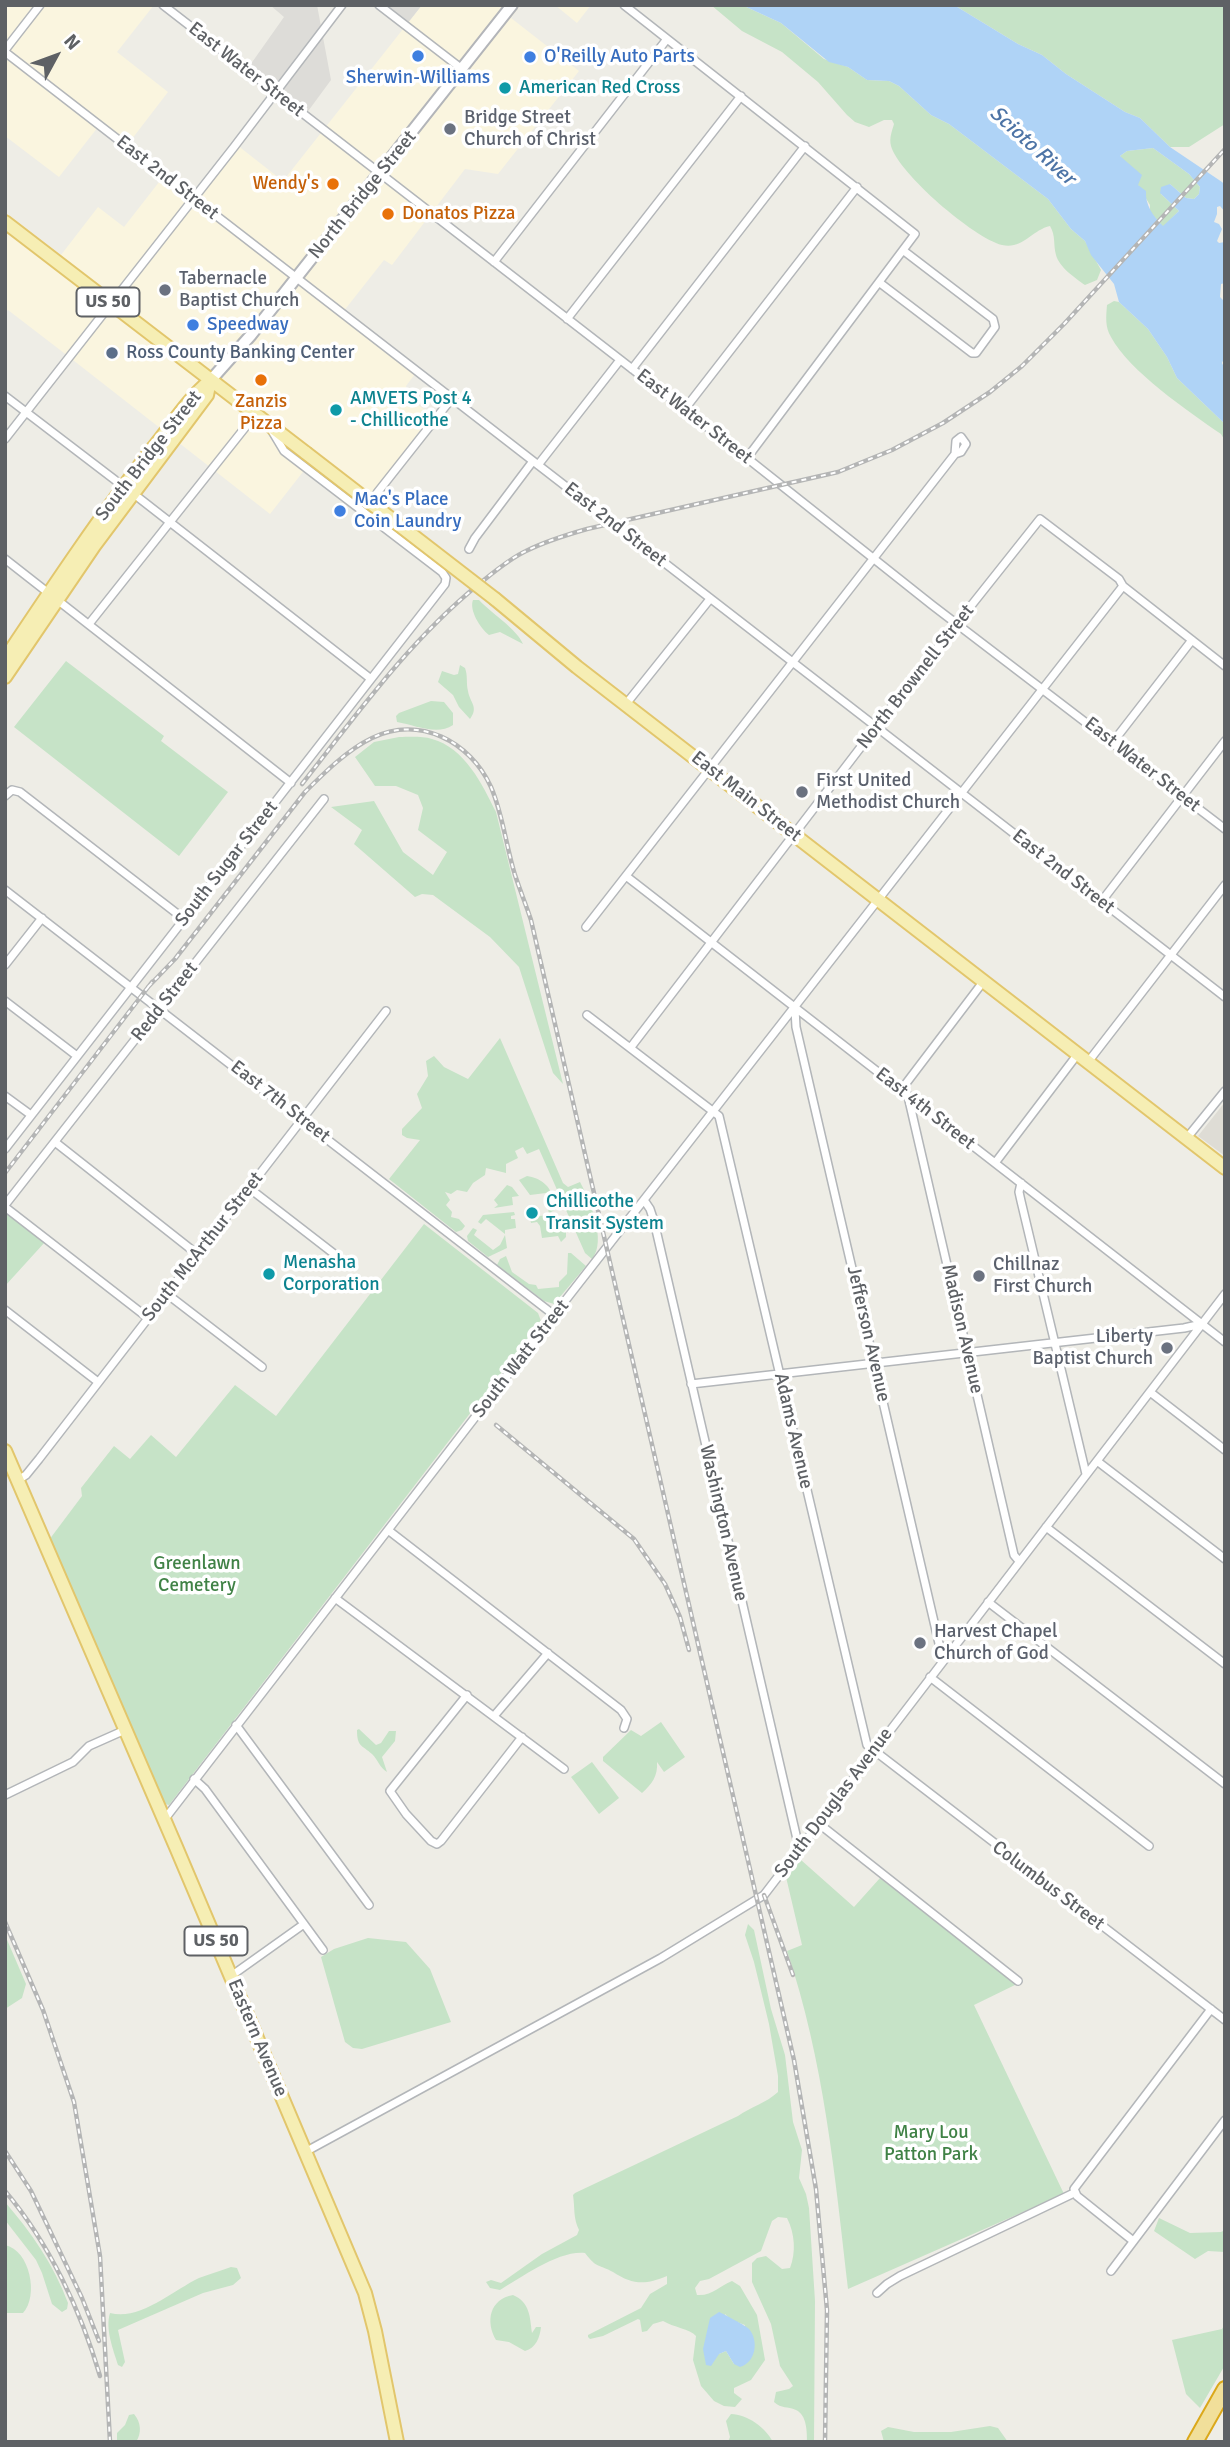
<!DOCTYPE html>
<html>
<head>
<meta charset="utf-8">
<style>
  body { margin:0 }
  #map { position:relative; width:1230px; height:2447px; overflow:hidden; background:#eeede6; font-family:Signika,sans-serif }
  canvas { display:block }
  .frame { position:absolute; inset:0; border:7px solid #5e6165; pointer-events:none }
  .north { position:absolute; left:21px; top:21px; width:70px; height:70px; -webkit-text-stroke:5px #fff; paint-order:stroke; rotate:49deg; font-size:19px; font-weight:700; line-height:28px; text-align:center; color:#5e6165 }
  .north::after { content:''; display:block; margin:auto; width:24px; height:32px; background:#5e6165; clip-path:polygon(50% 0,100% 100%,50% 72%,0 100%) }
</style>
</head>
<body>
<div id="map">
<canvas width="1230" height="2447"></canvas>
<div class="frame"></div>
<div class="north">N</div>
</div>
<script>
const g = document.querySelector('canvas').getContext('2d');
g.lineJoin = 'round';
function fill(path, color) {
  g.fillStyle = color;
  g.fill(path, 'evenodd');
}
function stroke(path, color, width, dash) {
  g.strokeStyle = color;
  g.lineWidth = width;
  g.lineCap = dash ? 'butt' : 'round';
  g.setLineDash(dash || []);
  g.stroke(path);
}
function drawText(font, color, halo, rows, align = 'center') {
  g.font = font + ' Signika,sans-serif';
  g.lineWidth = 7;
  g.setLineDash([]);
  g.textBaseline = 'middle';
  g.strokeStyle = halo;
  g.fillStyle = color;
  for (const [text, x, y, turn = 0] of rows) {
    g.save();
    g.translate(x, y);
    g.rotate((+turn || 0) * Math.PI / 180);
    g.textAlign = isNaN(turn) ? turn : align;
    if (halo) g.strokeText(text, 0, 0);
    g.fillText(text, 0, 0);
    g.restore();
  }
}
fill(new Path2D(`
  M5,5H154L117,52L168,92L125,148L98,127L59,177L5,136Z
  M422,5H521L511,18L579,71L498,174L465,169L392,265L384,260L343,312L418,370L406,386L409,398L434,417L368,501L313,459L270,514L64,353L8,310L5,312V212L61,255L98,207L124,227L163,177L194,201L237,145L283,181Z
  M555,5H591L577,23Z`), '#faf5df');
fill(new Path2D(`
  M270,5H317L331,80L306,114L248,68L284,17Z
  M383,5H422L407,24Z`), '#dddcd8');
fill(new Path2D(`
  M1225,1102V1156L1198,1136Z`), '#dedcd5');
fill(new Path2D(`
  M711,5H742L781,23L824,59L848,67L867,80L889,81L899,86L931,115L949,124L1048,199L1071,229L1085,241L1101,270L1097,280L1085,285C1075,278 1059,267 1056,255C1053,244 1056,236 1050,226C1032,230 1022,250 1002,245C974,238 899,174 891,146C889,138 892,131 894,124L892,120H884L869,127L855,122L847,115L818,82L782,52L742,31Z
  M954,5H1225V124L1189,147H1170L1140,118L1125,112L1066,74L1042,55L1018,44Z
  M1153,148L1189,174L1200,187L1199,194L1194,199L1186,198L1170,184L1161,194L1179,211L1163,227L1150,212V205L1120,156L1127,151Z
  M1114,301L1119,302L1148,329L1167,357L1177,378L1225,424V441L1221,434C1189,412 1129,371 1111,337C1105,327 1106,317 1107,305Z
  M473,600H479C491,613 517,629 523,644L500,632L489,635C480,628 469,610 473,600Z
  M66,661L164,736L161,741L228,792L179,856L14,727Z
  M460,665L465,668C468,676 466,683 468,691C470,703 479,707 470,719L459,707L453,695L438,682L442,671L454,675L458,674Z
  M431,701L444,702L453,713V725C437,736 415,725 397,722L396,716L399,713Z
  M399,737C409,737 423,736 432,739C465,748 482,784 496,812L563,1084L553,1073L519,967L490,937L433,895L422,894L415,897L354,844L362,830L331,807L374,801L403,852L433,875L447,852L418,830L423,808L418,795L396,786H375L355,757L374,742Z
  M500,1038L563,1183L568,1187L580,1182C590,1200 607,1241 592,1259L585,1253L539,1149L527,1154L523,1147L515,1151L518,1158L506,1164V1173L486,1168L485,1175L473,1183L467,1192L457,1190L451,1194L445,1192L450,1200L446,1205L452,1212L451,1217L459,1219L465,1226L462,1230L456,1232L389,1179L420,1140L407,1138L402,1135V1129L422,1108L417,1094L428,1076L426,1061L434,1056L444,1067L468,1079Z
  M527,1176C540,1178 552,1186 552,1199L548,1201L546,1193L530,1195L519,1180Z
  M507,1185L512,1187L519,1196L512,1197L513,1205L494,1208L498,1205L494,1200Z
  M548,1207L558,1208L551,1212L559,1229L566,1232V1237L561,1242L558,1236L542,1238L540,1226L537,1222L531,1223L530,1217L549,1215Z
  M7,1212L45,1242L5,1286V1215Z
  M514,1212L515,1215L511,1216V1219H515L516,1228L505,1230V1234L486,1219L481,1224L478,1222L483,1215Z
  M424,1224L538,1313L541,1321L169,1805L165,1804L49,1540L82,1496L81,1488L114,1446L130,1459L151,1435L176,1457L235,1385L276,1416Z
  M473,1228L477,1230L474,1235L493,1250L500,1245L505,1235L507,1248L488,1257L468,1241L467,1236Z
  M568,1253H571L586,1266L554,1304L544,1301L497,1265L500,1259L506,1256L512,1272L529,1284L536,1285L538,1289L559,1287V1282L567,1274Z
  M661,1722L685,1757L664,1772L657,1762C658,1776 652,1784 642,1793L603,1761V1757L631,1730L641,1736Z
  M359,1729L376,1745L381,1743L389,1731H396L395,1741L382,1757L387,1772C380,1768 378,1760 372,1754C362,1745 357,1747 357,1730Z
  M592,1762L619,1798L599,1814L571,1777Z
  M801,1860L854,1907L880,1878L1017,1984L974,2005L1064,2194L848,2289C835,2176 824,2060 787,1951L802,1945L786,1877Z
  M748,1924L754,1930L771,2009L785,2055L793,2122L802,2150L799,2178L806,2194L809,2208L815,2301L814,2442H807C807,2432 807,2415 796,2410C787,2406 782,2409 774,2402L776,2392L789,2389L793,2386L780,2366L771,2324L752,2282V2263L757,2258L766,2256L782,2269L790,2268C796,2252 795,2234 787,2218L778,2217L772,2221L761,2251L709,2279L700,2281L695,2288L697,2295C713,2296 719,2286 732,2281L740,2286L757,2315L765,2360L751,2380L734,2388V2393L742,2399L735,2407L724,2406L714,2401L701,2386L693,2360L696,2336C690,2329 673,2327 663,2321L653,2324L647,2331L642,2332L640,2320L638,2319L603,2336L590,2339L588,2337V2335L641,2308L650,2294L667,2284V2276C645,2285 633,2285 613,2272C599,2264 597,2269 585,2253C559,2250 522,2277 500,2290L490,2288L486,2282L491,2280L501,2283L542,2254L577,2235L579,2230C573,2218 575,2208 573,2195L575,2193L738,2116C751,2107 766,2103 778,2092V2076L769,2024L754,1962L745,1935ZM725,2314L731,2320L745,2325L734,2364L726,2351L719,2354Z
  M5,1935L26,1984L22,1998L5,2009Z
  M368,1938L406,1942L430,1969L451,2022L362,2049L353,2048L345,2042L321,1957L334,1949Z
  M5,2202C31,2232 54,2265 68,2303L67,2309L62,2312L52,2304L42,2273L36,2260L5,2220Z
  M1159,2218L1190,2233L1221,2232L1225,2230V2252L1208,2251L1195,2259L1154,2231Z
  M5,2245C30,2250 39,2296 23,2313H5Z
  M231,2267L237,2268L241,2278L233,2285L203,2293L118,2330L125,2362L122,2367L118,2365C113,2349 105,2329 110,2313C140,2321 172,2291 199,2278C209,2274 221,2271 231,2267Z
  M513,2295C530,2302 530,2317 532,2333L536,2327H541C540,2337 536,2348 525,2351L509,2342L496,2340C485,2321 490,2299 513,2295Z
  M1225,2324V2365L1200,2408L1186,2394L1172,2340L1222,2329Z
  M134,2414C141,2422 142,2433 136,2442H117V2433L125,2425L129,2415Z
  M731,2414C747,2414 766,2428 773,2442H728L730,2437L726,2421Z
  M990,2426L998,2428L1008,2442H884L881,2431L888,2427L914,2432H951Z`), '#c6e3c7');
fill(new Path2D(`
  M742,5H954L1018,44L1042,55L1066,74L1125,112L1140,118L1170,147L1222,182L1225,185V212L1220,206L1217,207V214L1214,222L1219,224L1222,229L1217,241L1219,243L1225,242V283L1221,284L1220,297L1225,302V356L1222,363L1225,369V424L1177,378L1167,357L1148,329L1119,302L1114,284L1091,255L1085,241L1071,229L1048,199L949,124L931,115L899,86L889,81L867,80L848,67L829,62L781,23ZM1153,148L1189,174L1200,187L1199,194L1194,199L1186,198L1170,184L1161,187L1160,193L1179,211L1163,226C1153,216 1145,205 1146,191L1138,185L1142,175L1120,156L1127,151Z
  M719,2312C722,2313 748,2327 749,2329C759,2341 756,2362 740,2367L734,2364L726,2351L719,2354L711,2366L706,2365L703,2349L710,2318Z`), '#afd3f6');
const street = new Path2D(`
  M163,5L747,458L932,605L1225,829
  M379,5L462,69
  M624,5L915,234L747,458
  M5,50L40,5
  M5,52L1225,997
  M494,262L667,39
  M880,283L972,353H976L995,327L993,319L904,251
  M567,319L741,96
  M632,369L805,146
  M5,396L115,480
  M684,410L857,187
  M5,439L234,147L342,5
  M538,465L620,360
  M377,493L452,398
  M139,498L371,679
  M469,549L475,538L533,461
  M5,559L291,783
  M89,624L255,415
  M626,704L710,599
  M1113,742L1192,640
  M5,796L12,790L20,792L184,919
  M626,876L1225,1342
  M5,890L554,1315
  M1101,902L1225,741
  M586,927L955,454L961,452L966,444L961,437L956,441L955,454
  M5,965L42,918
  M5,1001L77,1056
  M795,1009L796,1027L941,1652L944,1659
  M587,1015L719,1116L867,1745L1225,2020
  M631,1047L916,675L1040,519L1119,579L1123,586L1225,666
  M1088,1062L1225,885
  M901,1090L983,982
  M5,1096L31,1115
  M908,1096L1014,1555L1019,1561
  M1186,1139L1225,1091
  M55,1142L197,1254
  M5,1149L445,584L446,578L442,572L284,451L272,431
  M995,1163L1077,1055
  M1021,1183L1019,1192L1021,1201L1086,1474
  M249,1188L333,1253
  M644,1200L650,1209L654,1221L797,1839L801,1845
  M5,1205L324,799
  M5,1207L148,1318
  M167,1294L262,1367
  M5,1310L98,1382
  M691,1384L1184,1328L1202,1324
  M1150,1392L1225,1450
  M1097,1461L1225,1559
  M18,1480L26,1475L39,1459L386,1011
  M1046,1527L1225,1664
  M388,1530L621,1710L627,1719L624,1728
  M335,1598L564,1769
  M988,1602L1225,1784
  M930,1677L1149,1846
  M467,1695L390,1791L406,1814L431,1841L437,1844L441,1841L522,1737
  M494,1716L548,1653
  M236,1725L369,1905
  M194,1779L205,1789L323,1950
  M5,1795L73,1762L89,1746L125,1730
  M164,1820L554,1315L1123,586
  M818,1823L1018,1981
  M231,1976L304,1924
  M305,2152L661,1958L764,1895L1225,1294
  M1132,2240L1077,2196L1074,2189L1211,2009
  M1111,2271L1225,2120
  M877,2293L887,2284L900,2276L1074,2193`);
const secondary = new Path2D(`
  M210,381L251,335L512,5`);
const primary = new Path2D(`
  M5,222L306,453
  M495,599L577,667L1225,1168
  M5,659C53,587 101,515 154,447C172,425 188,399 210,381
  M5,677L94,546L207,395L210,381
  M5,1451L176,1847L365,2293L375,2331L397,2442`);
const highway = new Path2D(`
  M1195,2442L1225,2389`);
stroke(street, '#b3b6b9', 10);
stroke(secondary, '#b3b5b9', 14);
stroke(primary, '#e2c66c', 16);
stroke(highway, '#dba81a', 18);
stroke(street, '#fff', 7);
stroke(secondary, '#fff', 10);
stroke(primary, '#f6eeb4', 12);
stroke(highway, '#f1df9a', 14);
const rail = new Path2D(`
  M302,784C357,714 409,641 479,584C494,572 509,559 526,551C546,541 566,535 587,529L838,472L892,450L943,423L990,392L1022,366L1064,324L1225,149
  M148,987L175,959L305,792C324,773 347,750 372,738C419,715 470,741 491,787C503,815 506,846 515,875C520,890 526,905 531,920L794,2060L816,2189L827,2310L825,2442
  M5,1173L152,982
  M496,1425L634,1539L665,1584L680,1617L689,1650
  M764,1895L793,1975
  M5,1922L43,2010L74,2102L100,2256L110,2442
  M5,2151L31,2191L82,2298L99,2341
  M5,2191C49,2243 81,2311 100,2376`);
stroke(rail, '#b4b5b5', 4.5);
stroke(rail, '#fff', 2, [5]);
const primaryBridge = new Path2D(`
  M306,453L495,599`);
stroke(primaryBridge, '#e2c66c', 16, []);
stroke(primaryBridge, '#f6eeb4', 12);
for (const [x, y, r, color] of [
  [418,56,7,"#3f7fe0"],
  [530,57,7,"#3f7fe0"],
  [505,88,7,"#0f9aa8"],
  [450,129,7,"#6b7280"],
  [333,184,7,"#e8710a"],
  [388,214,7,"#e8710a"],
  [165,290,7,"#6b7280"],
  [193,325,7,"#3f7fe0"],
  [112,353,7,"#5c6f8a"],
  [261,380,7,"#e8710a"],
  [336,410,7,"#0f9aa8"],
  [340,511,7,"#3f7fe0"],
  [802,792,7,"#6b7280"],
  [532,1213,7,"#0f9aa8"],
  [269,1274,7,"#0f9aa8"],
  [979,1276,7,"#6b7280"],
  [1167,1348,7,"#6b7280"],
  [920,1643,7,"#6b7280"]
]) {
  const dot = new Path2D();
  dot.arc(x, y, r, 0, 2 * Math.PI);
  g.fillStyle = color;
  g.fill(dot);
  stroke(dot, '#fff', 2.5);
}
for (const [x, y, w] of [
  [108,302,63],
  [216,1941,63]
]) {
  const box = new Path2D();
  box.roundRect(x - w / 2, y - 14.5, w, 29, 5);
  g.fillStyle = '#fff';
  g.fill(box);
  stroke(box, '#5e6165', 2);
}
drawText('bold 18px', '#5e6165', null, [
  ["US 50",108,302],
  ["US 50",216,1941]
]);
drawText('19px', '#366cbe', '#fff', [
  ["O'Reilly Auto Parts",544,57],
  ["Sherwin-Williams",418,78,"center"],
  ["Speedway",207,325],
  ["Mac's Place",354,500],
  ["Coin Laundry",354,522]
], 'left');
drawText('19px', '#5e6165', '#fff', [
  ["East Water Street",246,70,38],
  ["East 2nd Street",167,178,38],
  ["North Bridge Street",363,195,-51],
  ["East Water Street",694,417,38],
  ["South Bridge Street",149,456,-52],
  ["East 2nd Street",615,525,38],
  ["North Brownell Street",916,677,-52],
  ["East Water Street",1142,765,38],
  ["East Main Street",746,797,38],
  ["South Sugar Street",227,864,-52],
  ["East 2nd Street",1063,872,38],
  ["Redd Street",165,1002,-52],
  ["East 7th Street",280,1102,38],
  ["East 4th Street",925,1109,38],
  ["South McArthur Street",203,1247,-52],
  ["Madison Avenue",962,1329,77],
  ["Jefferson Avenue",868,1334,77],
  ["South Watt Street",521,1359,-52],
  ["Adams Avenue",793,1431,77],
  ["Washington Avenue",723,1523,77],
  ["South Douglas Avenue",834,1803,-53],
  ["Columbus Street",1048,1886,37],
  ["Eastern Avenue",257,2038,67]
]);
drawText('19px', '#0d838f', '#fff', [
  ["American Red Cross",519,88],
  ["AMVETS Post 4",350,399],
  ["- Chillicothe",350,421],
  ["Chillicothe",546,1202],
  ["Transit System",546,1224],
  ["Menasha",283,1263],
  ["Corporation",283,1285]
], 'left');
drawText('19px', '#5b616d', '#fff', [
  ["Bridge Street",464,118],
  ["Church of Christ",464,140],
  ["Tabernacle",179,279],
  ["Baptist Church",179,301],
  ["First United",816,781],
  ["Methodist Church",816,803],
  ["Chillnaz",993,1265],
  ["First Church",993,1287],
  ["Liberty",1153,1337,"right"],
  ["Baptist Church",1153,1359,"right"],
  ["Harvest Chapel",934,1632],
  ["Church of God",934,1654]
], 'left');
drawText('19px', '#c56008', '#fff', [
  ["Wendy's",319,184],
  ["Donatos Pizza",402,214,"left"],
  ["Zanzis",261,402,"center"],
  ["Pizza",261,424,"center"]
], 'right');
drawText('19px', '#4e5e75', '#fff', [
  ["Ross County Banking Center",126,353]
], 'left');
drawText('19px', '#408246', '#fff', [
  ["Greenlawn",197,1564],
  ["Cemetery",197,1586],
  ["Mary Lou",931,2133],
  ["Patton Park",931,2155]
]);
drawText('italic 21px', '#4d74a6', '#fff', [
  ["Scioto River",1032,146,42]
]);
</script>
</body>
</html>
